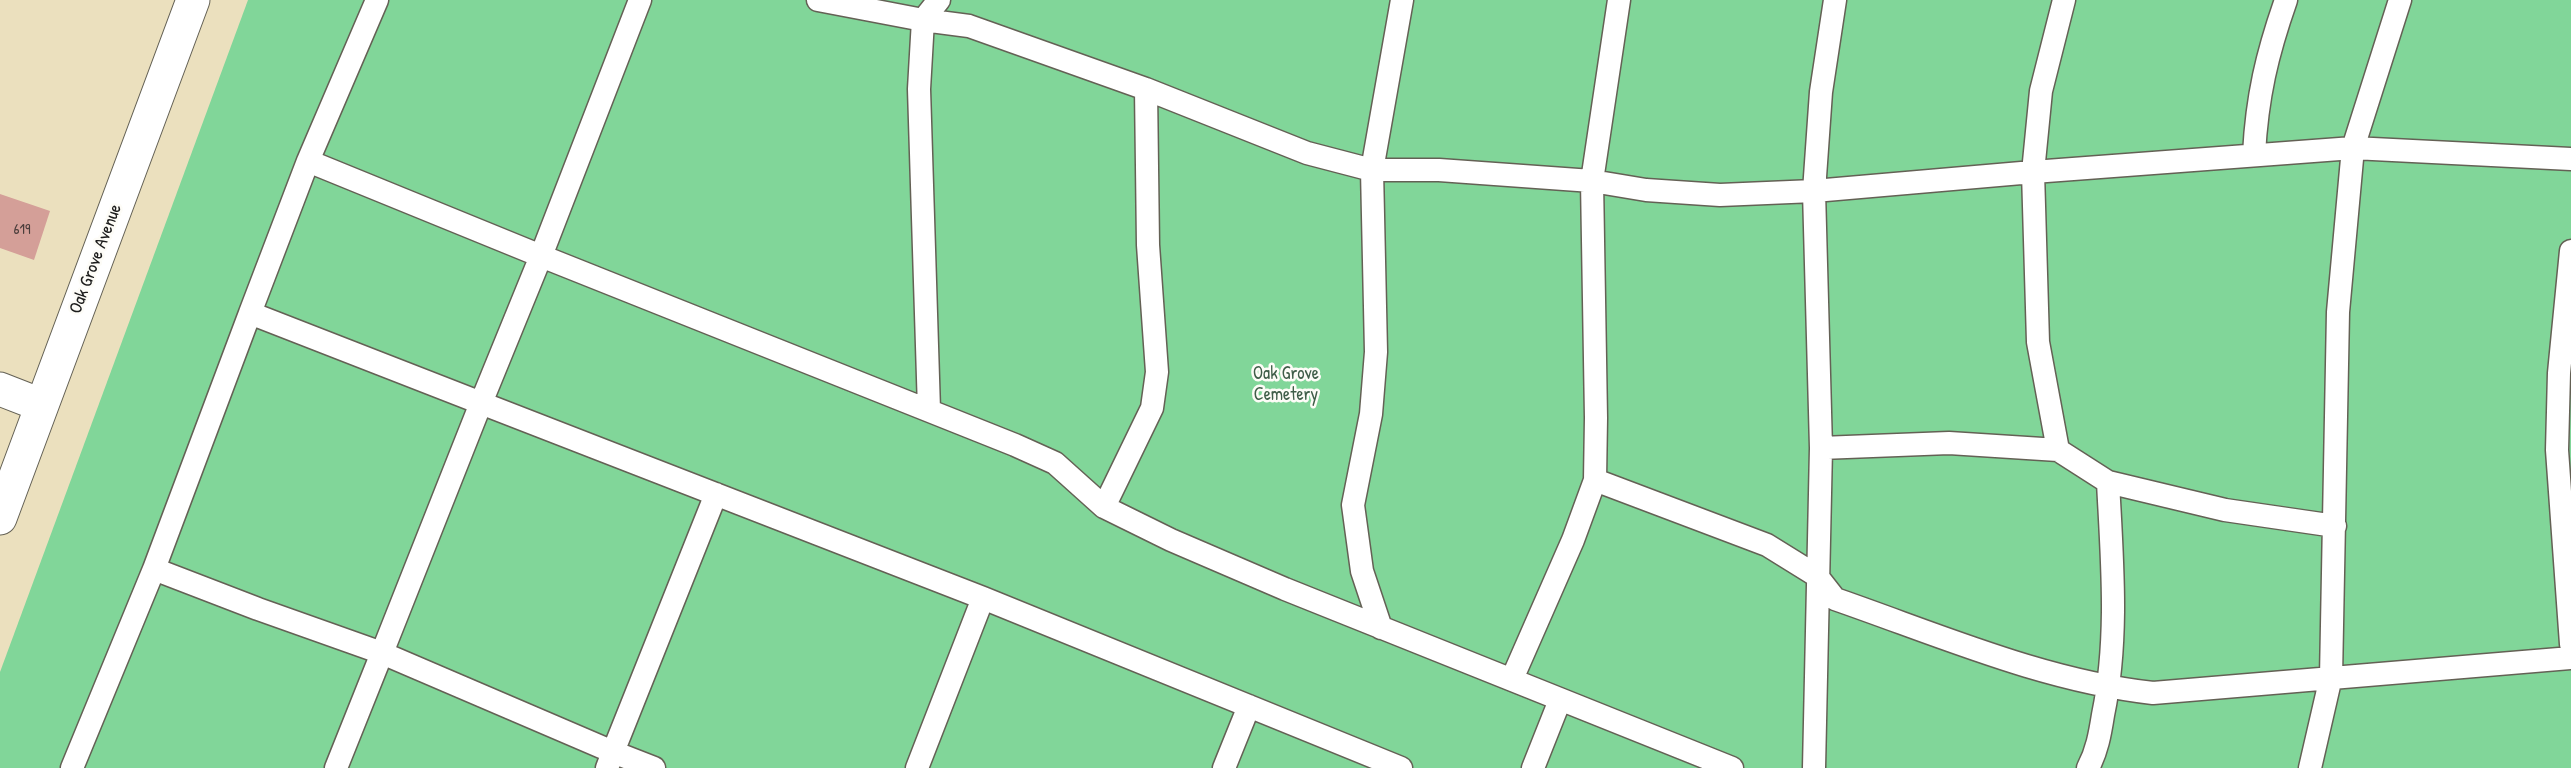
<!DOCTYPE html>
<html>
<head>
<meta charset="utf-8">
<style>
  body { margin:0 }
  canvas { display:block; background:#ebe0be }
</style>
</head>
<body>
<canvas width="2571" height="768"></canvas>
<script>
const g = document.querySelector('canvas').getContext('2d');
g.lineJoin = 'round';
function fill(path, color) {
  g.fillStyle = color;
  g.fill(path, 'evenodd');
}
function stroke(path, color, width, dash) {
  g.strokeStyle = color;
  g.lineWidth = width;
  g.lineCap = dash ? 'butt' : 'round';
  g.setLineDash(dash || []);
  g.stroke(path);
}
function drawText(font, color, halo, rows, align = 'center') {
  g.font = font + ' "Patrick Hand",sans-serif';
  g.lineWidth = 5;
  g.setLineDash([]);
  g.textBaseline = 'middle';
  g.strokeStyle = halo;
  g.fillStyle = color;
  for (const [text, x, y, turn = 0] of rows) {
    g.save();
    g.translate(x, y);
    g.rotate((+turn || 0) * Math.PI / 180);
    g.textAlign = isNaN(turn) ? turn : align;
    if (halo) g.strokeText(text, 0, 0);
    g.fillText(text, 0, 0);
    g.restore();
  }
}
fill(new Path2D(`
  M248,0H2571V768H0V672Z`), '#81d699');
fill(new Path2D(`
  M0,194L50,211L34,260L0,248Z`), '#d49f98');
const service = new Path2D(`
  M640,0L541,256L1015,445L1055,463L1104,507L1171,540L1285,589L1732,768
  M818,0L923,20L939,0
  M2254,154C2257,97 2267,54 2286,0
  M308,161L541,256L481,403L250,313L308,161L377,0
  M2571,251L2559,373L2557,450L2571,644
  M929,410L919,89L923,20L969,26L1146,89L1307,153L1372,170H1439L1592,181L1619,0
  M1821,448L1949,443L2058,450L2038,342L2033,172L2041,91L2064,0
  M2058,450L2108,482L2225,510L2335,526
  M1595,480L1767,545L1817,576L1835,599C1939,635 2044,681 2153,693L2571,658
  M1104,507L1152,408L1157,372L1148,245L1146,89
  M154,569L250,313
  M1381,628L1362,571L1353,505L1371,414L1376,352L1372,170L1402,0
  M1512,679L1573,540L1595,480L1596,418L1592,181L1646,190L1720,195L1814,191L1821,92L1835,0
  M72,768L154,569L258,609L382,653L481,403L983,598L1401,768
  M336,768L382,653L613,752L607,768
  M654,768L613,752L716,494
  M917,768L983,598
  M1224,768L1249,706
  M1533,768L1560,700
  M1814,768L1821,448L1814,191L2033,172L2353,148L2571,159
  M2088,768C2097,751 2100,734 2103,715C2119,638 2112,560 2108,482
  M2310,768L2331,677L2338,312L2353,148L2400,0`);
const minor = new Path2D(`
  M0,389L41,405`);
const tertiary = new Path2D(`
  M0,518L193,0`);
stroke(service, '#646155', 25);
stroke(minor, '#646155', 35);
stroke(tertiary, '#646155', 35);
stroke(service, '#fff', 22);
stroke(minor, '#fff', 33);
stroke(tertiary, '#fff', 33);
drawText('15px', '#4a3d3b', null, [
  ["619",22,230]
]);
drawText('18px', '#1c1c1c', '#fdfcf7', [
  ["Oak Grove Avenue",96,259,-69]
]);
drawText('18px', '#3f5d48', '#fdfcf7', [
  ["Oak Grove",1286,374],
  ["Cemetery",1286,395]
]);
</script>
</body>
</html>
